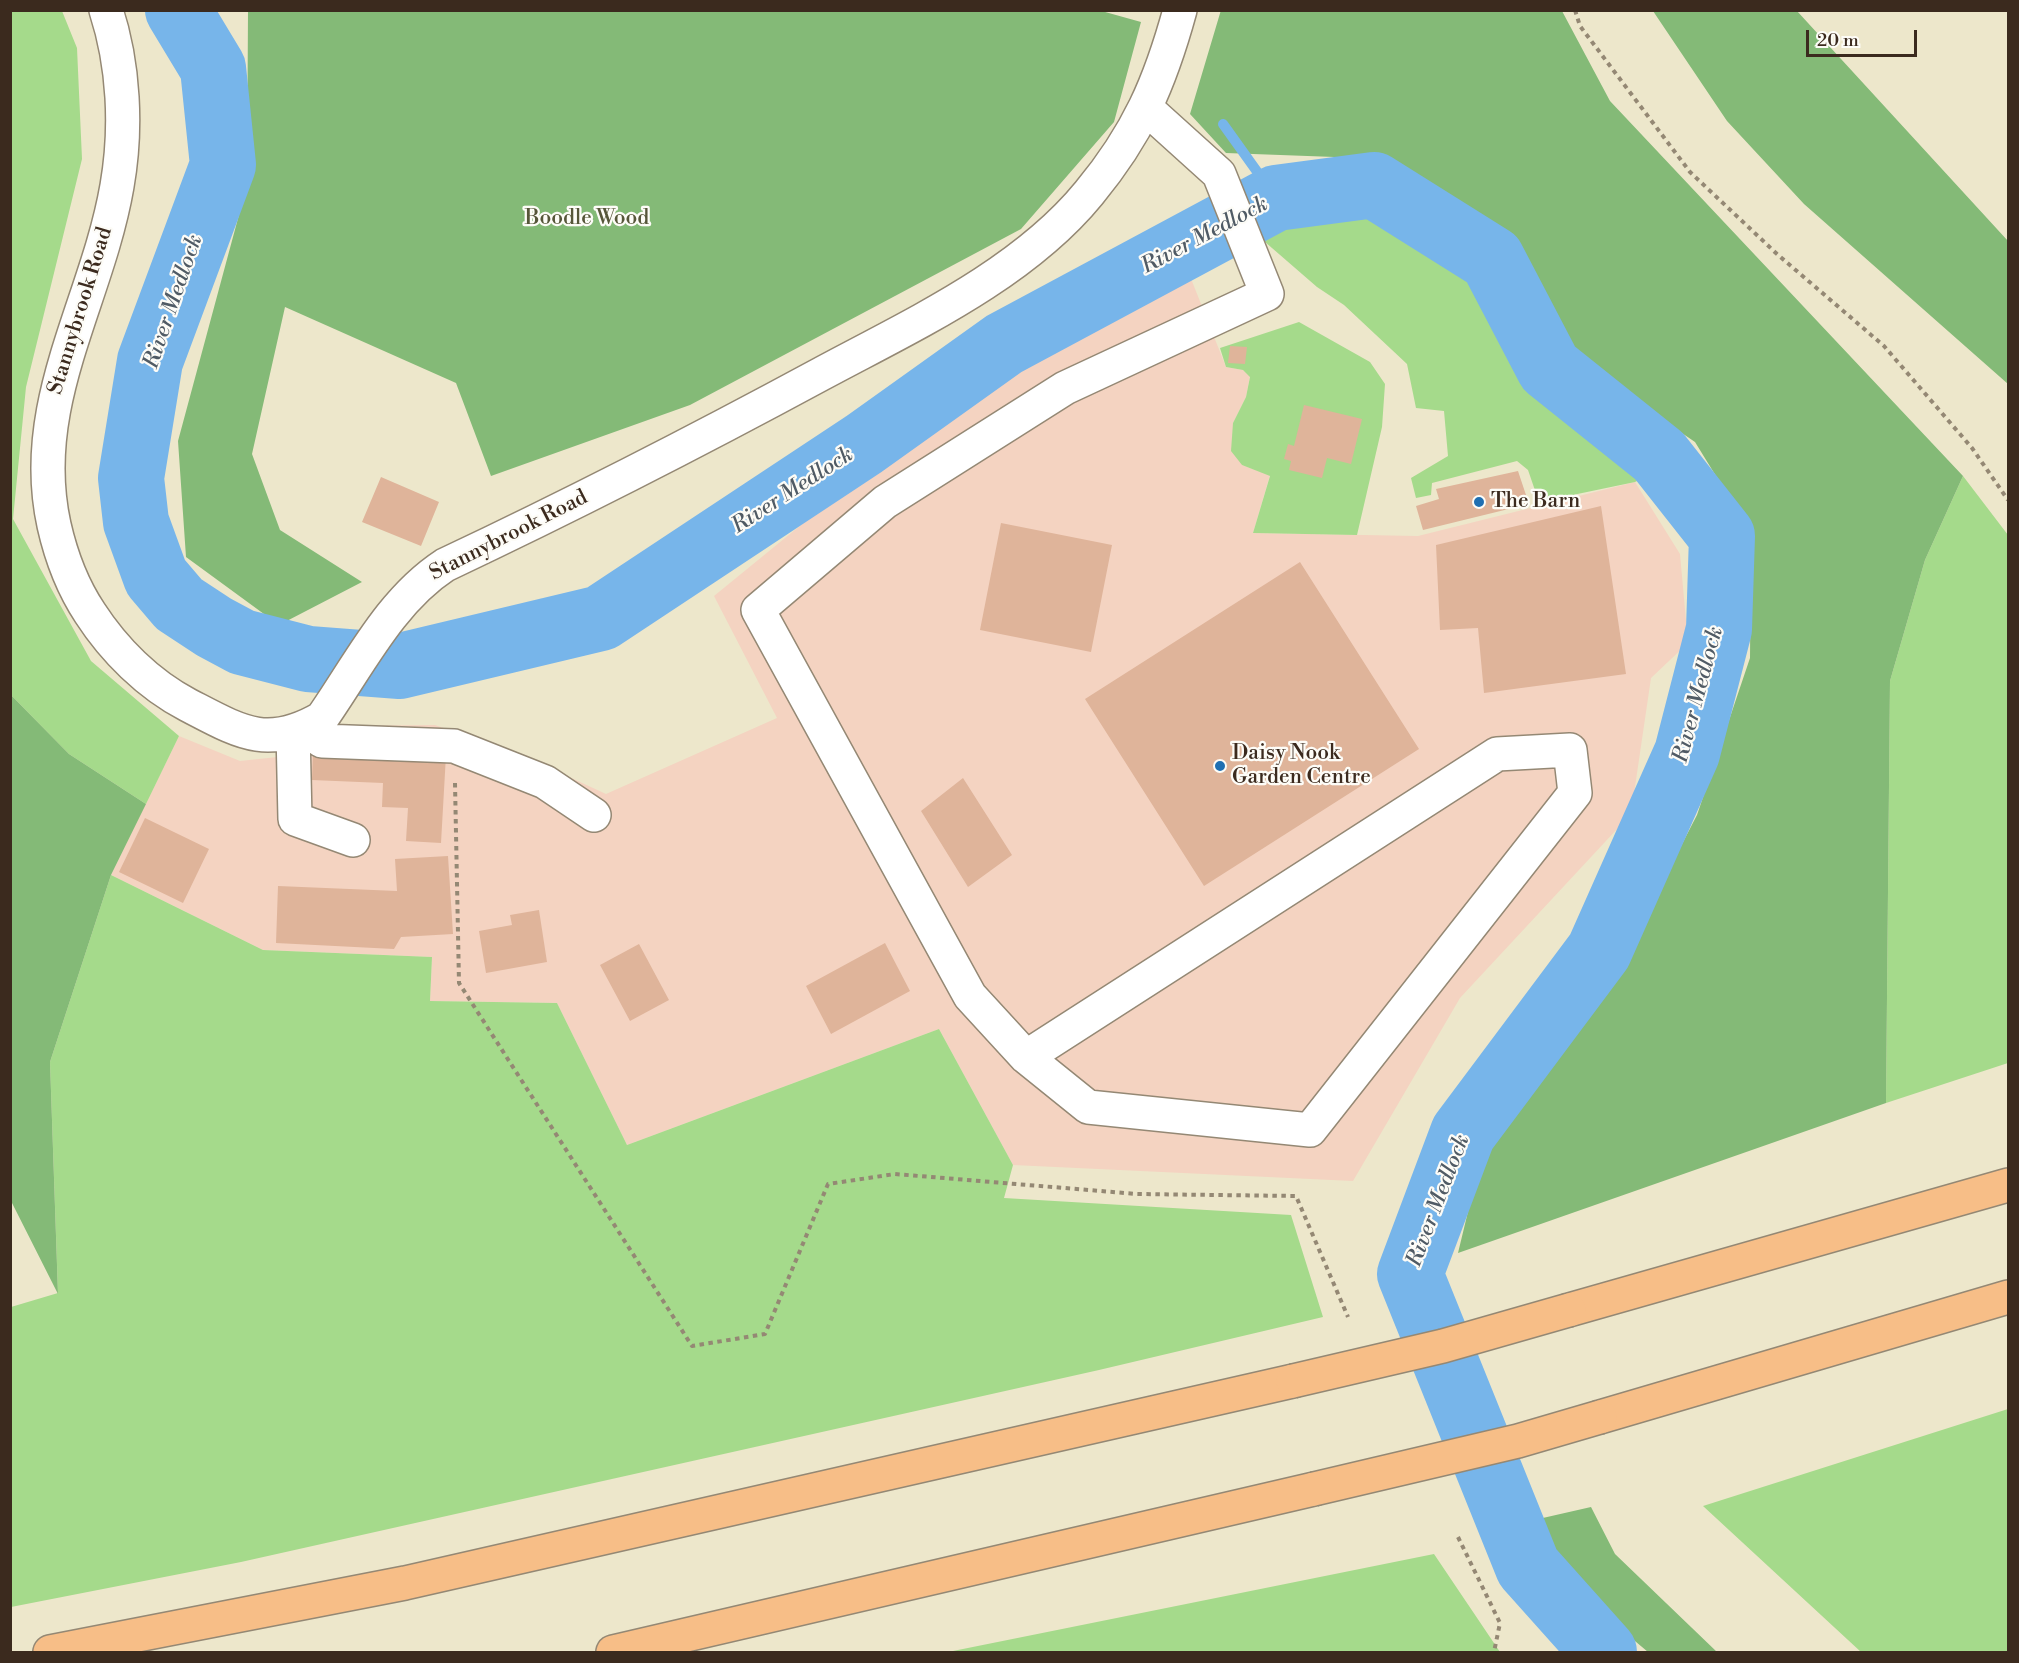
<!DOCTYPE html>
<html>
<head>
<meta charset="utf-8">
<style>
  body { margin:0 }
  #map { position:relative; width:2019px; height:1663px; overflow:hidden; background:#ede7cb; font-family:"Libre Bodoni",serif }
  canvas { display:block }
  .frame { position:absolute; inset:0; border:12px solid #3b2a1e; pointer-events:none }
  .scale { position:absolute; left:1806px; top:30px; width:111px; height:27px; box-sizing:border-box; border:3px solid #3b2a1e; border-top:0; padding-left:8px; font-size:18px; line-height:21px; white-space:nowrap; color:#3b2a1e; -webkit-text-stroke:4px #fdfcf7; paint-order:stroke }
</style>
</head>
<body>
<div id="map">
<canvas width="2019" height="1663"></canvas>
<div class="frame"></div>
<div class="scale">20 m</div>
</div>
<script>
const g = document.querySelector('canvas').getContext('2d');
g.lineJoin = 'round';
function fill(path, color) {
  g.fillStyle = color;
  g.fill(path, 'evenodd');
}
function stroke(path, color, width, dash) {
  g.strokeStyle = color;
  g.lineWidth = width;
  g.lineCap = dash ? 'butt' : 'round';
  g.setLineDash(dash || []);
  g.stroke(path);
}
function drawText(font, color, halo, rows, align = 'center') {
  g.font = font + ' "Libre Bodoni",serif';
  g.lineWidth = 4.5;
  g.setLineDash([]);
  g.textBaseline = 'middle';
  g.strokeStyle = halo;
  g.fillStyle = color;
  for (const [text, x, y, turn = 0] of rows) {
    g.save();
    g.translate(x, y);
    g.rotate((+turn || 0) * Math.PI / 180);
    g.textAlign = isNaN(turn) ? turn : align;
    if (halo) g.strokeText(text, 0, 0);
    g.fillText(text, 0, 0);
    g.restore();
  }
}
fill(new Path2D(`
  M1184,261L1226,367L1243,370L1250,376L1246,397L1233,423L1242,465L1270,475L1253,533L1418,536L1635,482L1680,554L1688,643L1651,678L1631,814L1460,998L1353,1181L1013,1165L939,1029L627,1145L557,1003L430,1001L432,957L263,950L111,875L179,736L240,761L287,756L340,726L435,725L526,757L606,794L777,718L714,596L872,467Z`), '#f4d3c1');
fill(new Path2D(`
  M10,11H62L77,48L82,159L26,387L13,519L91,661L179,736L146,804L69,754L11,695Z
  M1353,208L1382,211L1443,248L1470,273L1498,321L1558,392L1657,471L1635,482L1539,502L1528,470L1517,461L1432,483L1431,495L1416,498L1411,478L1448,456L1444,411L1416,408L1407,364L1344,305L1317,287L1257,235L1251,219L1302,209Z
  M1299,322L1370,362L1385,384L1382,427L1357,535L1253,533L1270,476L1242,465L1231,451L1233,423L1246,397L1250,377L1243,370L1226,367L1220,348Z
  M1963,476L2008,535V1063L1886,1103L1890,681L1925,560Z
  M111,875L263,950L432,957L430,1001L557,1003L627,1145L939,1029L1013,1165L1004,1198L1291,1215L1323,1317L1099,1370L241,1562L11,1607V1307L58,1293L50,1062Z
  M2008,1409V1652H1861L1703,1506Z
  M1434,1554L1500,1652H948Z`), '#a5da8b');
fill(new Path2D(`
  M1098,10L1141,22L1114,122L1021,229L690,405L491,476L456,383L285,307L252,454L280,530L362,582L279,625L186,557L178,441L247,185L248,11Z
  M1221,10L1562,11L1610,101L1963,476L1925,560L1890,681L1886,1103L1458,1253L1486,1137L1613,977L1697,815L1750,658L1751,533L1695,442L1570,357L1517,248L1389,159L1226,153L1190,114Z
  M1653,11H1797L2008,241V384L1804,204L1727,121Z
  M11,695L69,754L146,804L111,875L50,1062L58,1294L11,1201Z
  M1591,1507L1615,1554L1717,1652H1648L1554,1573L1534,1520Z`), '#84ba77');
stroke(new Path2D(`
  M1223,124L1276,198`), '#77b5ea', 10);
stroke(new Path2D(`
  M178,10L213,68L223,165L150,361L131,478L136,522L156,577L179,604L214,627L242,642L308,659L400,666L601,618L864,444L1004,344L1276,198L1374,185L1492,259L1549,368L1659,456L1722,536L1719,629L1687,753L1599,951L1463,1133L1410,1274L1528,1567L1604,1652`), '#77b5ea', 66);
fill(new Path2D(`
  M1230,346L1247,347L1245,364L1228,363Z
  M1304,405L1362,419L1351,464L1327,458L1322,478L1289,470L1291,461L1284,459L1288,444L1294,446Z
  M1518,471L1529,504L1423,530L1416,506L1439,499L1436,489Z
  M381,477L439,502L421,546L362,522Z
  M1601,506L1626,674L1484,693L1478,628L1440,630L1436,545Z
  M1001,523L1112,545L1091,652L980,630Z
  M1300,562L1419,749L1204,886L1085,699Z
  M313,749L446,755L441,843L406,841L408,808L382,807L383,783L312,780Z
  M963,778L1012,855L968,887L921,811Z
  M145,818L209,849L183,903L119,872Z
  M448,856L453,934L401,937L394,949L276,943L278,886L397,891L395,859Z
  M539,910L547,962L486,973L479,931L512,925L510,915Z
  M885,943L910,991L831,1034L806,986Z
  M639,944L669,1000L630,1021L600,965Z`), '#dfb49a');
const minor = new Path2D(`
  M106,10C124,65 127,129 117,186C97,302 27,403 54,525C61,556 72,586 90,613C114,650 148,684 188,705C240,732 267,750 322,718C359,665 390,601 445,565C572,505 697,441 821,374C912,325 1022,275 1089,193C1138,134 1160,83 1180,10
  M304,729L322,741L454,746L545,782L594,815
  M293,732L295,819L353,840
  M1026,1057L1497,754L1570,750L1575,793L1310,1130L1088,1107L1026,1057L970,996L758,610L885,502L1065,388L1267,294L1219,174L1147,109`);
const highway = new Path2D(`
  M1569,1310L2008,1185
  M1600,1417L2008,1297
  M50,1652L405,1583L1293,1381
  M613,1652L1314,1489`);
stroke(minor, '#948874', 36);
stroke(highway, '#948874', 36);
stroke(new Path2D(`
  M1575,10L1580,26L1690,172L1777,254L1884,346L1972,448L2008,500
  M455,783L459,983L692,1346L765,1334L828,1184L895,1174L1137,1194L1296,1196L1348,1317
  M1458,1537L1500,1623L1494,1652`), '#948874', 4, [4.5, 4.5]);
stroke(minor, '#fff', 33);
stroke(highway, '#f7be87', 33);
const highwayBridge = new Path2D(`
  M1293,1381L1443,1346L1569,1310
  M1314,1489L1518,1441L1600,1417`);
stroke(highwayBridge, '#948874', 36, []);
stroke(highwayBridge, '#f7be87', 33);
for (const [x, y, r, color] of [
  [1479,502,6,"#1f6fb2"],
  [1220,766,6,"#1f6fb2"]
]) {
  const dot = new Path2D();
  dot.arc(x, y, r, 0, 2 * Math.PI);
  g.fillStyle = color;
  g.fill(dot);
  stroke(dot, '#fdfcf7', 2);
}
drawText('21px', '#565639', '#fdfcf7', [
  ["Boodle Wood",587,219]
]);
drawText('21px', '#3b2a1e', '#fdfcf7', [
  ["Stannybrook Road",81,311,-73],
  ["Stannybrook Road",509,536,-27]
]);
drawText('21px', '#3b2a1e', '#fdfcf7', [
  ["The Barn",1491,502],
  ["Daisy Nook",1232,754],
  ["Garden Centre",1232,778]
], 'left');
drawText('italic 22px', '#505b65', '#fdfcf7', [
  ["River Medlock",1205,236,-28],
  ["River Medlock",174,302,-71],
  ["River Medlock",793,491,-33],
  ["River Medlock",1699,695,-75],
  ["River Medlock",1439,1201,-69]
]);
</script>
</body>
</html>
